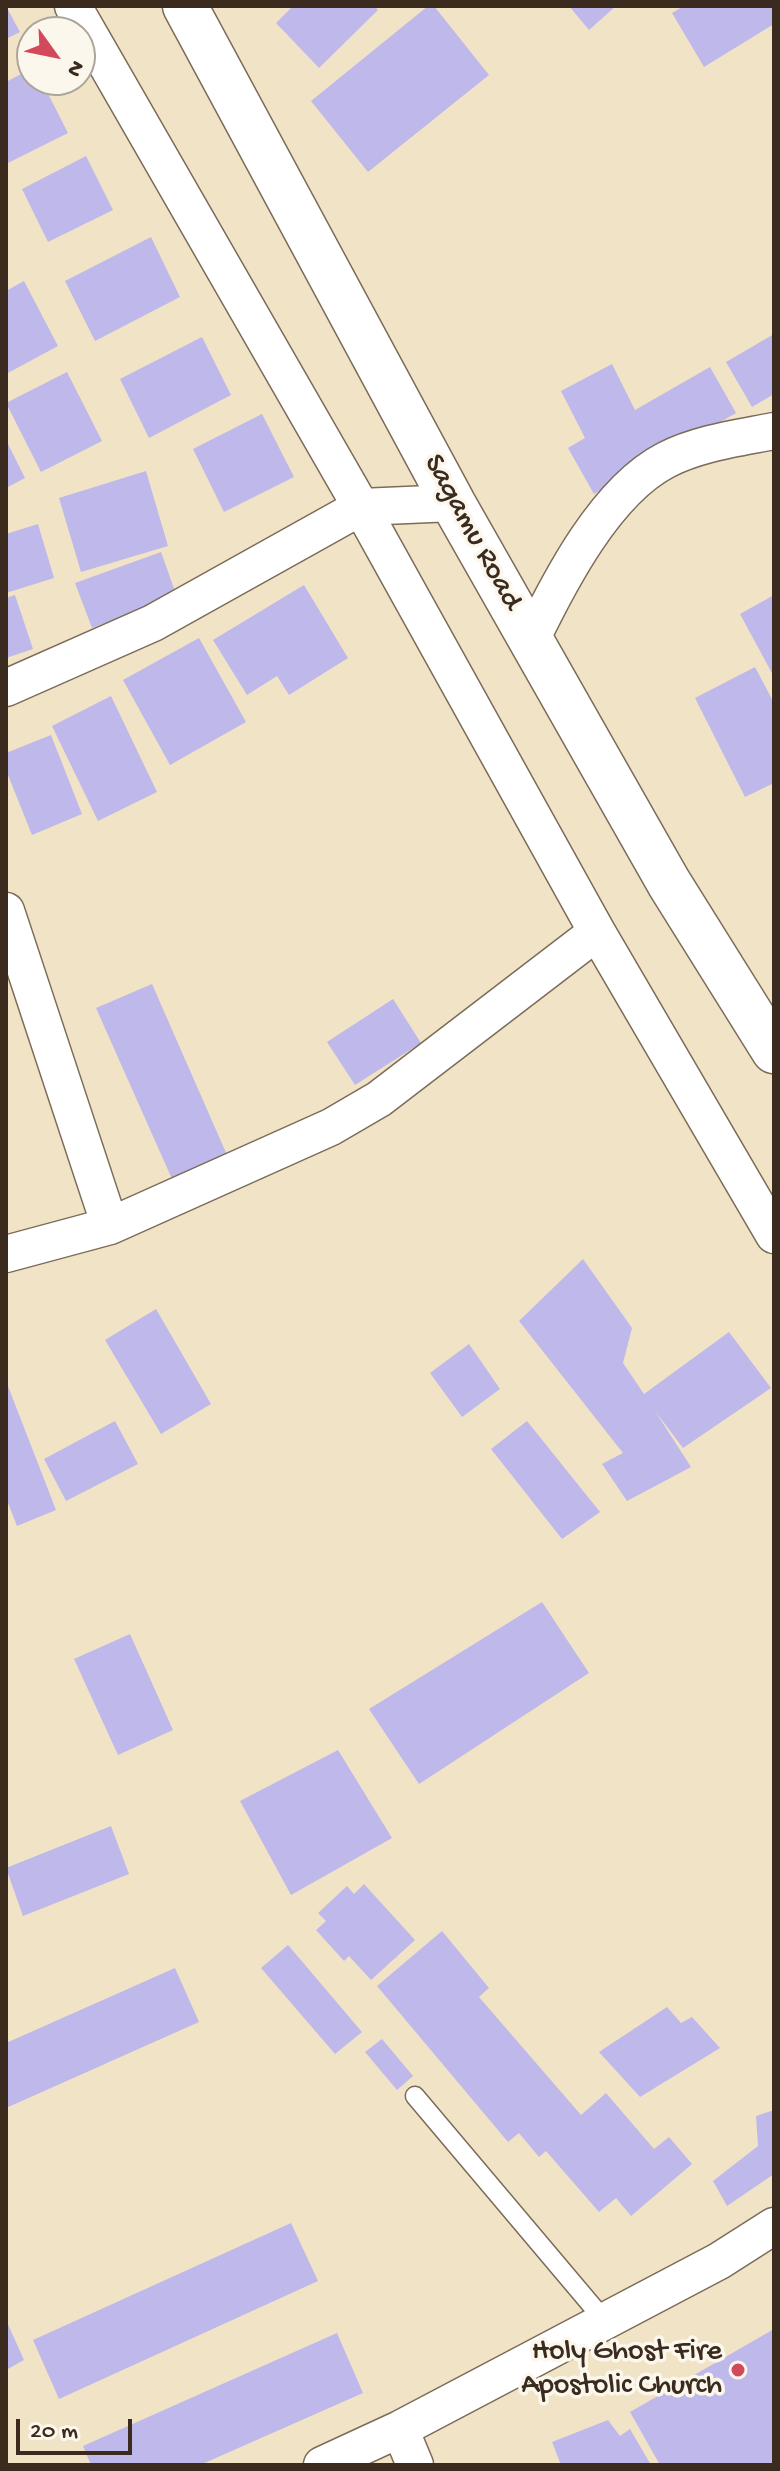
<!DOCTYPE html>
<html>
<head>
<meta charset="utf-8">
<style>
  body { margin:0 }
  #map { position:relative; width:780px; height:2471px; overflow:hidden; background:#f1e3c6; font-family:"Gochi Hand",sans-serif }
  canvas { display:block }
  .frame { position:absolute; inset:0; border:8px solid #3b2a1e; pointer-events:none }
  .north { position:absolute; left:16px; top:16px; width:80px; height:80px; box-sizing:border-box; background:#fbf7ec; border:2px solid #aea59a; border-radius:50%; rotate:123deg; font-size:22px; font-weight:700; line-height:32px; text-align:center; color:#3b2a1e }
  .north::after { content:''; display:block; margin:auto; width:28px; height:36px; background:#d1495b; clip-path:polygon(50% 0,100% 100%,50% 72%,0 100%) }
  .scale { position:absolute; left:16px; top:2419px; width:116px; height:36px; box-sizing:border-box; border:4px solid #3b2a1e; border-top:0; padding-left:10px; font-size:24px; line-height:28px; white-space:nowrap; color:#3b2a1e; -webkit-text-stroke:6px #fbf7ec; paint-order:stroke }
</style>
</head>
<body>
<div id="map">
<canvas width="780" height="2471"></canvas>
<div class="frame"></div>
<div class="north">N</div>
<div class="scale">20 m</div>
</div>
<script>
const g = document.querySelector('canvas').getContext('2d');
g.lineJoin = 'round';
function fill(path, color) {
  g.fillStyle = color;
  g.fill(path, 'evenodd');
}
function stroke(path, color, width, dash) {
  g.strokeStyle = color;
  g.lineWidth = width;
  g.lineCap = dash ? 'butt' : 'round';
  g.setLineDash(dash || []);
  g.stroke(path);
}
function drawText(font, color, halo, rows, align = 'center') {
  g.font = font + ' "Gochi Hand",sans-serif';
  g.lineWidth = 7;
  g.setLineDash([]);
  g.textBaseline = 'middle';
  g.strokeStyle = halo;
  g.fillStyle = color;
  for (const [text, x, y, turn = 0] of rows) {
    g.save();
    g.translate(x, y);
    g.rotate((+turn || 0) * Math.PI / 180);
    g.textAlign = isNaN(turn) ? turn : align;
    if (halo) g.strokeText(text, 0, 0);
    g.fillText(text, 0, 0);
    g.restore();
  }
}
fill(new Path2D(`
  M6,6L20,32L6,39Z
  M293,6H374L378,10L319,68L276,23Z
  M428,6H434L489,75L368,172L311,101Z
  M569,6H616L589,30Z
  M684,6H773L774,24L704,67L672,13Z
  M32,68V80H41L68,133L6,164V82Z
  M86,156L113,210L48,242L22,189Z
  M151,237L180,297L95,341L65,281Z
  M24,281L58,346L6,374V291Z
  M774,334V394L752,407L726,362Z
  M202,337L231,395L149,438L120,379Z
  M612,364L635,410L710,367L736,413L594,494L568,448L585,438L561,391Z
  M67,372L102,441L41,472L6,403Z
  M262,414L294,477L224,512L193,449Z
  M6,440L25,478L6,488Z
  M146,471L168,546L81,572L59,498Z
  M38,524L54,578L6,593V534Z
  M161,552L177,597L92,628L75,583Z
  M304,585L348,658L289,695L277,676L247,695L213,640Z
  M15,595L33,649L6,658V598Z
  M774,595V677L740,614Z
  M199,638L246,722L170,765L123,680Z
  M755,667L774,703V783L745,797L695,698Z
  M111,696L157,792L98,821L52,726Z
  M51,735L82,814L32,835L6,770V753Z
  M152,984L227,1155L172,1179L96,1008Z
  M393,999L421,1043L355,1085L327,1042Z
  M583,1259L632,1328L623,1363L644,1394L729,1332L771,1388L683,1448L655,1411L691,1467L627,1501L602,1464L623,1453L519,1321Z
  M156,1309L211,1404L161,1434L105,1340Z
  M469,1344L500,1389L462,1417L430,1373Z
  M6,1381L56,1510L17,1526L6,1498Z
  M115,1421L138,1464L66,1501L44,1459Z
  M527,1421L600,1512L562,1539L491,1449Z
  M542,1602L589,1673L419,1784L369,1709Z
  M130,1634L173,1730L118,1755L74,1659Z
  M338,1750L392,1838L291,1895L240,1801Z
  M111,1826L129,1874L23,1916L6,1868Z
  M364,1884L415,1940L371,1980L349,1956L344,1961L316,1930L326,1921L318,1913L347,1886L354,1894Z
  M442,1931L489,1988L479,1997L581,2115L606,2093L654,2149L669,2137L692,2164L631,2216L616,2198L599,2212L546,2151L539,2157L519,2133L508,2142L377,1986Z
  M288,1945L362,2032L335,2054L261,1968Z
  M175,1968L199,2022L6,2108V2043Z
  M667,2007L681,2023L692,2017L720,2048L640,2097L599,2052Z
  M382,2039L413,2076L397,2090L365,2052Z
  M774,2110V2174L727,2206L713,2181L758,2146L756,2116Z
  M291,2223L318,2281L59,2399L33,2340Z
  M6,2320L24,2360L6,2370Z
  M774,2329V2465H660L630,2412Z
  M337,2333L363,2393L200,2465H91L83,2446Z
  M608,2420L620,2436L630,2429L651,2465H561L552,2442Z`), '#bfb8ea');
const service = new Path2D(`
  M415,2096L604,2320`);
const minor = new Path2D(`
  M73,6L361,507L597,932L774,1235
  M531,640C560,580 606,491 666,460C699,443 739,438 774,431
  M6,688L153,623L361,507L453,503
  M6,911L110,1226
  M6,1254L110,1226L331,1127L379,1099L597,932
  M400,2429L415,2465
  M322,2465L400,2429L719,2261L774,2226`);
const trunk = new Path2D(`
  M185,6L453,503L669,883L774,1051`);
stroke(service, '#7b6b59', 21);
stroke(minor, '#7b6b59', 39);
stroke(trunk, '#7b6b59', 47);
stroke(service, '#fff', 18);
stroke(minor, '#fff', 36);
stroke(trunk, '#fff', 44);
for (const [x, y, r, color] of [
  [738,2370,8,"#d1495b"]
]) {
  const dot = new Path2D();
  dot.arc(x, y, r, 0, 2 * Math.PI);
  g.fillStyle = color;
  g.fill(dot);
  stroke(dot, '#fbf7ec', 3);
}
drawText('30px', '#3b2a1e', '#fbf7ec', [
  ["Sagamu Road",471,533,61]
]);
drawText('30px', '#3b2a1e', '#fbf7ec', [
  ["Holy Ghost Fire",722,2353],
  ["Apostolic Church",722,2387]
], 'right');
</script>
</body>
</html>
